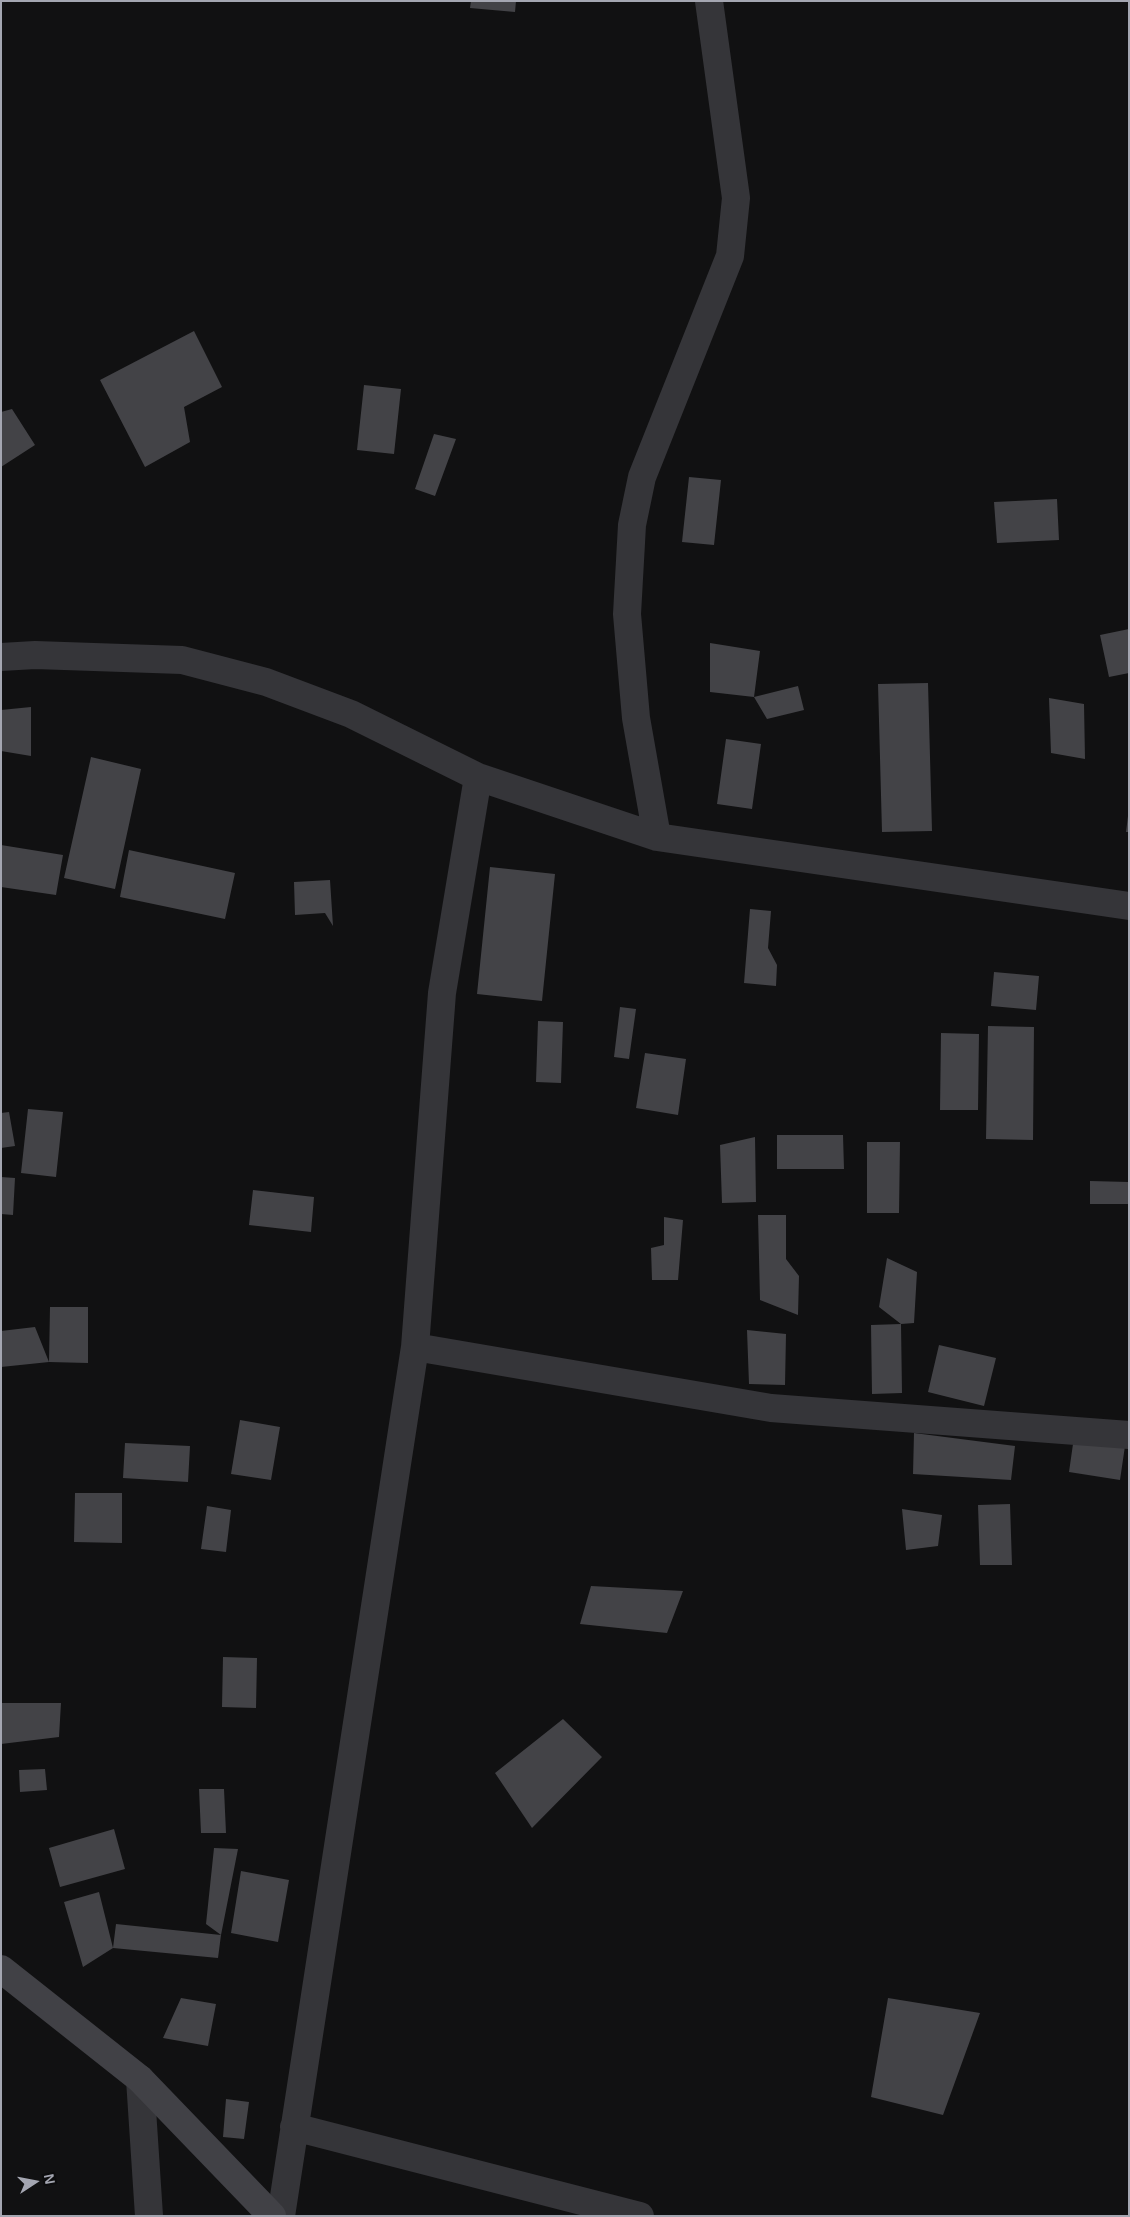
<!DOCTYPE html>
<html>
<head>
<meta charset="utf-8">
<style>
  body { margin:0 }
  #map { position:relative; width:1130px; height:2217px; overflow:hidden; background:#111112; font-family:Helvetica,sans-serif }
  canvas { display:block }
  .frame { position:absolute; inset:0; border:2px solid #a4a6b1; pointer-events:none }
  .north { position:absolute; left:10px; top:2157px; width:50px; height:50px; -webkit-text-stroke:4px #0c0c0d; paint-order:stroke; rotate:79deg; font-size:14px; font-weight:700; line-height:20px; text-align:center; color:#a4a6b1 }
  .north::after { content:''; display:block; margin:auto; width:18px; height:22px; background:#a4a6b1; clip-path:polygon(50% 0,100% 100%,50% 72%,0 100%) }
</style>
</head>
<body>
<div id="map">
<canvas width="1130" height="2217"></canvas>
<div class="frame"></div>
<div class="north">N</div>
</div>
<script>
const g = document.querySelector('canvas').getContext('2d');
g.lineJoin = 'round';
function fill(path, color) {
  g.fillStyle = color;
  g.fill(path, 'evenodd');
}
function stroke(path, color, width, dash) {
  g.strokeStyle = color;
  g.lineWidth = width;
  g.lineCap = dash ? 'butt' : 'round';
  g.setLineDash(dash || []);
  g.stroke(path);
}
fill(new Path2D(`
  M471,1H516L515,12L470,8Z
  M194,331L222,387L184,407L190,442L145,467L100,380Z
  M364,385L401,389L394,454L357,450Z
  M12,409L35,445L1,467V412Z
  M434,434L456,439L435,496L415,489Z
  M689,477L721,480L714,545L682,542Z
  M1057,499L1059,540L997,543L994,502Z
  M1129,629V673L1109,677L1100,635Z
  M710,643L760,651L754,697L710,692Z
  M928,683L932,831L882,832L878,684Z
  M798,686L804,710L767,719L754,697Z
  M1049,698L1084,704L1085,759L1051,753Z
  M31,707V756L1,751V710Z
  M726,739L761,744L752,809L717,804Z
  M91,757L141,769L115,889L64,878Z
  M1128,816H1129V832H1126Z
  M1,845L63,855L56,895L1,887Z
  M129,850L235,873L225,919L120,897Z
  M490,867L555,874L542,1001L477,994Z
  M330,880L333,926L325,913L295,915L294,882Z
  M750,909L771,911L768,948L777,965L776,986L744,983Z
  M994,972L1039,976L1036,1010L991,1006Z
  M620,1007L636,1009L629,1059L614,1057Z
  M538,1021L563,1022L561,1083L536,1082Z
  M988,1026L1034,1027L1033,1140L986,1139Z
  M941,1033L979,1034L978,1110H940Z
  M645,1053L686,1059L678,1115L636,1108Z
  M28,1109L63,1112L56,1177L21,1173Z
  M9,1112L15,1146L1,1148V1113Z
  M777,1135H843L844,1169H777Z
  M755,1137L756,1202L722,1203L720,1145Z
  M867,1142H900L899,1213H867Z
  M1,1177L15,1178L13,1215L1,1214Z
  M1090,1181L1129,1182V1204H1090Z
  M253,1190L314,1197L311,1232L249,1225Z
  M758,1215H786V1259L799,1276L798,1315L760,1300Z
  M664,1217L683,1220L678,1280H652L651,1248L664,1245Z
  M887,1258L917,1272L914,1323L901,1324L879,1307Z
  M50,1307H88V1363L49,1362Z
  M901,1324L902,1393L872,1394L871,1325Z
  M35,1327L49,1362L1,1367V1331Z
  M747,1330L786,1334L785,1385L749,1384Z
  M939,1345L996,1358L984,1406L928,1392Z
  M240,1420L280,1427L271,1480L231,1474Z
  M914,1433L1015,1446L1011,1480L913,1474Z
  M1074,1437L1125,1446L1120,1480L1069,1472Z
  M125,1443L190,1446L188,1482L123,1478Z
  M75,1493H122V1543L74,1542Z
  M1010,1504L1012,1565H980L978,1505Z
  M207,1506L231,1510L226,1552L201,1549Z
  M902,1509L942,1515L938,1546L906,1550Z
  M591,1586L683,1591L667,1633L580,1624Z
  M223,1657L257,1658L256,1708L222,1707Z
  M1,1703H61L59,1737L1,1744Z
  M563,1719L602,1757L532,1828L495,1773Z
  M45,1769L47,1790L20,1792L19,1770Z
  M199,1789H224L226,1833H201Z
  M114,1829L125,1869L60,1887L49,1848Z
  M214,1848L238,1849L221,1935L206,1924Z
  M241,1871L289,1880L278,1942L231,1933Z
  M99,1892L113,1948L83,1967L64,1902Z
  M116,1924L221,1935L218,1958L113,1948Z
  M181,1998L216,2004L208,2046L163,2038Z
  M888,1998L980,2013L943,2115L871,2097Z
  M226,2099L249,2102L244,2139L223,2137Z`), '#434347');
stroke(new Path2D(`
  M1,657L35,655L182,660L266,682L351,714L478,777L657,837L1129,906
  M657,837L636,718L627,614L632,525L642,477L730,256L736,198L709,1
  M415,1347L771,1408L1129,1435
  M140,2079L149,2216
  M294,2127L640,2216
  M281,2216L415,1347L442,993L478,777`), '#353539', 28);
stroke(new Path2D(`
  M1,1969L140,2079L272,2216`), '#414146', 28);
</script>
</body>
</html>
